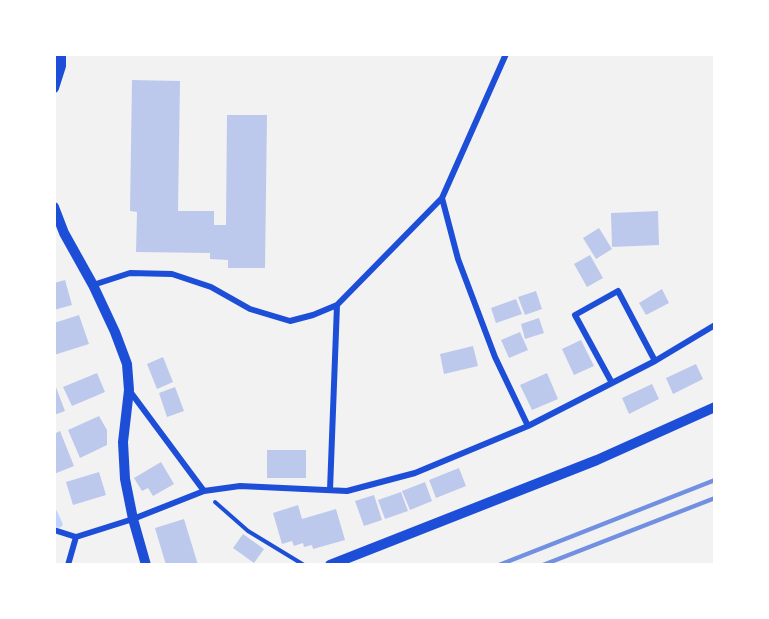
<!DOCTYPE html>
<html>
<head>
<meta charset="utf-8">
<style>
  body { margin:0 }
  #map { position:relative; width:769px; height:619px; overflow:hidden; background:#f2f2f2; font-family:Mulish,sans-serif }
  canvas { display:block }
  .frame { position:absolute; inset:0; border:56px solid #fff; pointer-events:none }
</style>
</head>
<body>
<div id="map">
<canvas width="769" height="619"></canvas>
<div class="frame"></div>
</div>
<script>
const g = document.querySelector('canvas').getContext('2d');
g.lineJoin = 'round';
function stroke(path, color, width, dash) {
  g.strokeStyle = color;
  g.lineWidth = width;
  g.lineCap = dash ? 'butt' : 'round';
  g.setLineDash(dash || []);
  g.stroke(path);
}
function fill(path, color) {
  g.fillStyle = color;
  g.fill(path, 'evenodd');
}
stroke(new Path2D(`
  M54,513L59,524`), '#bfd3fe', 7);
fill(new Path2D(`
  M132,80L180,81L178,211H214V225H226L227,115H267L265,268H228V260L210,259V253L136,252L137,212L130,211Z
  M658,211L659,245L612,247L611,213Z
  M599,228L612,249L596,259L583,238Z
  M590,255L603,278L587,287L574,264Z
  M65,280L72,305L54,310V283Z
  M662,289L669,303L646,315L639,303Z
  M536,291L542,309L525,315L518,297Z
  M516,299L522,314L496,323L491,308Z
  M79,315L89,344L54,355V323Z
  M539,318L544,333L525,339L521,324Z
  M520,332L528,350L509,358L501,340Z
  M581,340L594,366L574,375L562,349Z
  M473,346L478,366L444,374L440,354Z
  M163,357L173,382L157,389L147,364Z
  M696,364L703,379L673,394L666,378Z
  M97,373L105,392L72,406L63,387Z
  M547,373L558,399L532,410L520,385Z
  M54,382L65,411L54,415Z
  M652,384L659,399L629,414L622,398Z
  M175,387L184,411L167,417L159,393Z
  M99,416L107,430V445L80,458L68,430Z
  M60,431L74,466L54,474V434Z
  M267,450H306V478H267Z
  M161,462L174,484L153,496L148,488L142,491L134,478Z
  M459,468L466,486L436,498L429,480Z
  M99,472L106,495L73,505L66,482Z
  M425,482L432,501L410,510L402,491Z
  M401,492L408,511L385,519L378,500Z
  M374,495L382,520L364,526L355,501Z
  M298,505L302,519L336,509L345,540L313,549L312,545L304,547L303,543L294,546L292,541L282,544L273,513Z
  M184,519L198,565H166L155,528Z
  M243,534L264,549L254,563L233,548Z`), '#bdc9ec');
stroke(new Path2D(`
  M215,502L248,531L304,565`), '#1d4ed8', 4);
stroke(new Path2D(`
  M506,54L442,198L458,259L495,357L528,426
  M93,285L130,273L172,274L211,287L250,309L290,321L313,315L337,305L442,198
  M612,383L575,315L618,291L655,361
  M129,390L204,491
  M330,490L337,305
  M54,530L76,537L133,519L204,491L240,486L347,491L415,473L528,426L655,361L715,325
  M68,565L76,537`), '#1d4ed8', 6);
stroke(new Path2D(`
  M54,88L61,66V54
  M54,207L64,233L93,285L115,332L127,364L129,390L123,442L125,479L133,519L146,565
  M330,565L597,460L715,407`), '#1d4ed8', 10);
stroke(new Path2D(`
  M499,565L715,480
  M543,565L715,498`), '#7290e2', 4.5);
</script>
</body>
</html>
